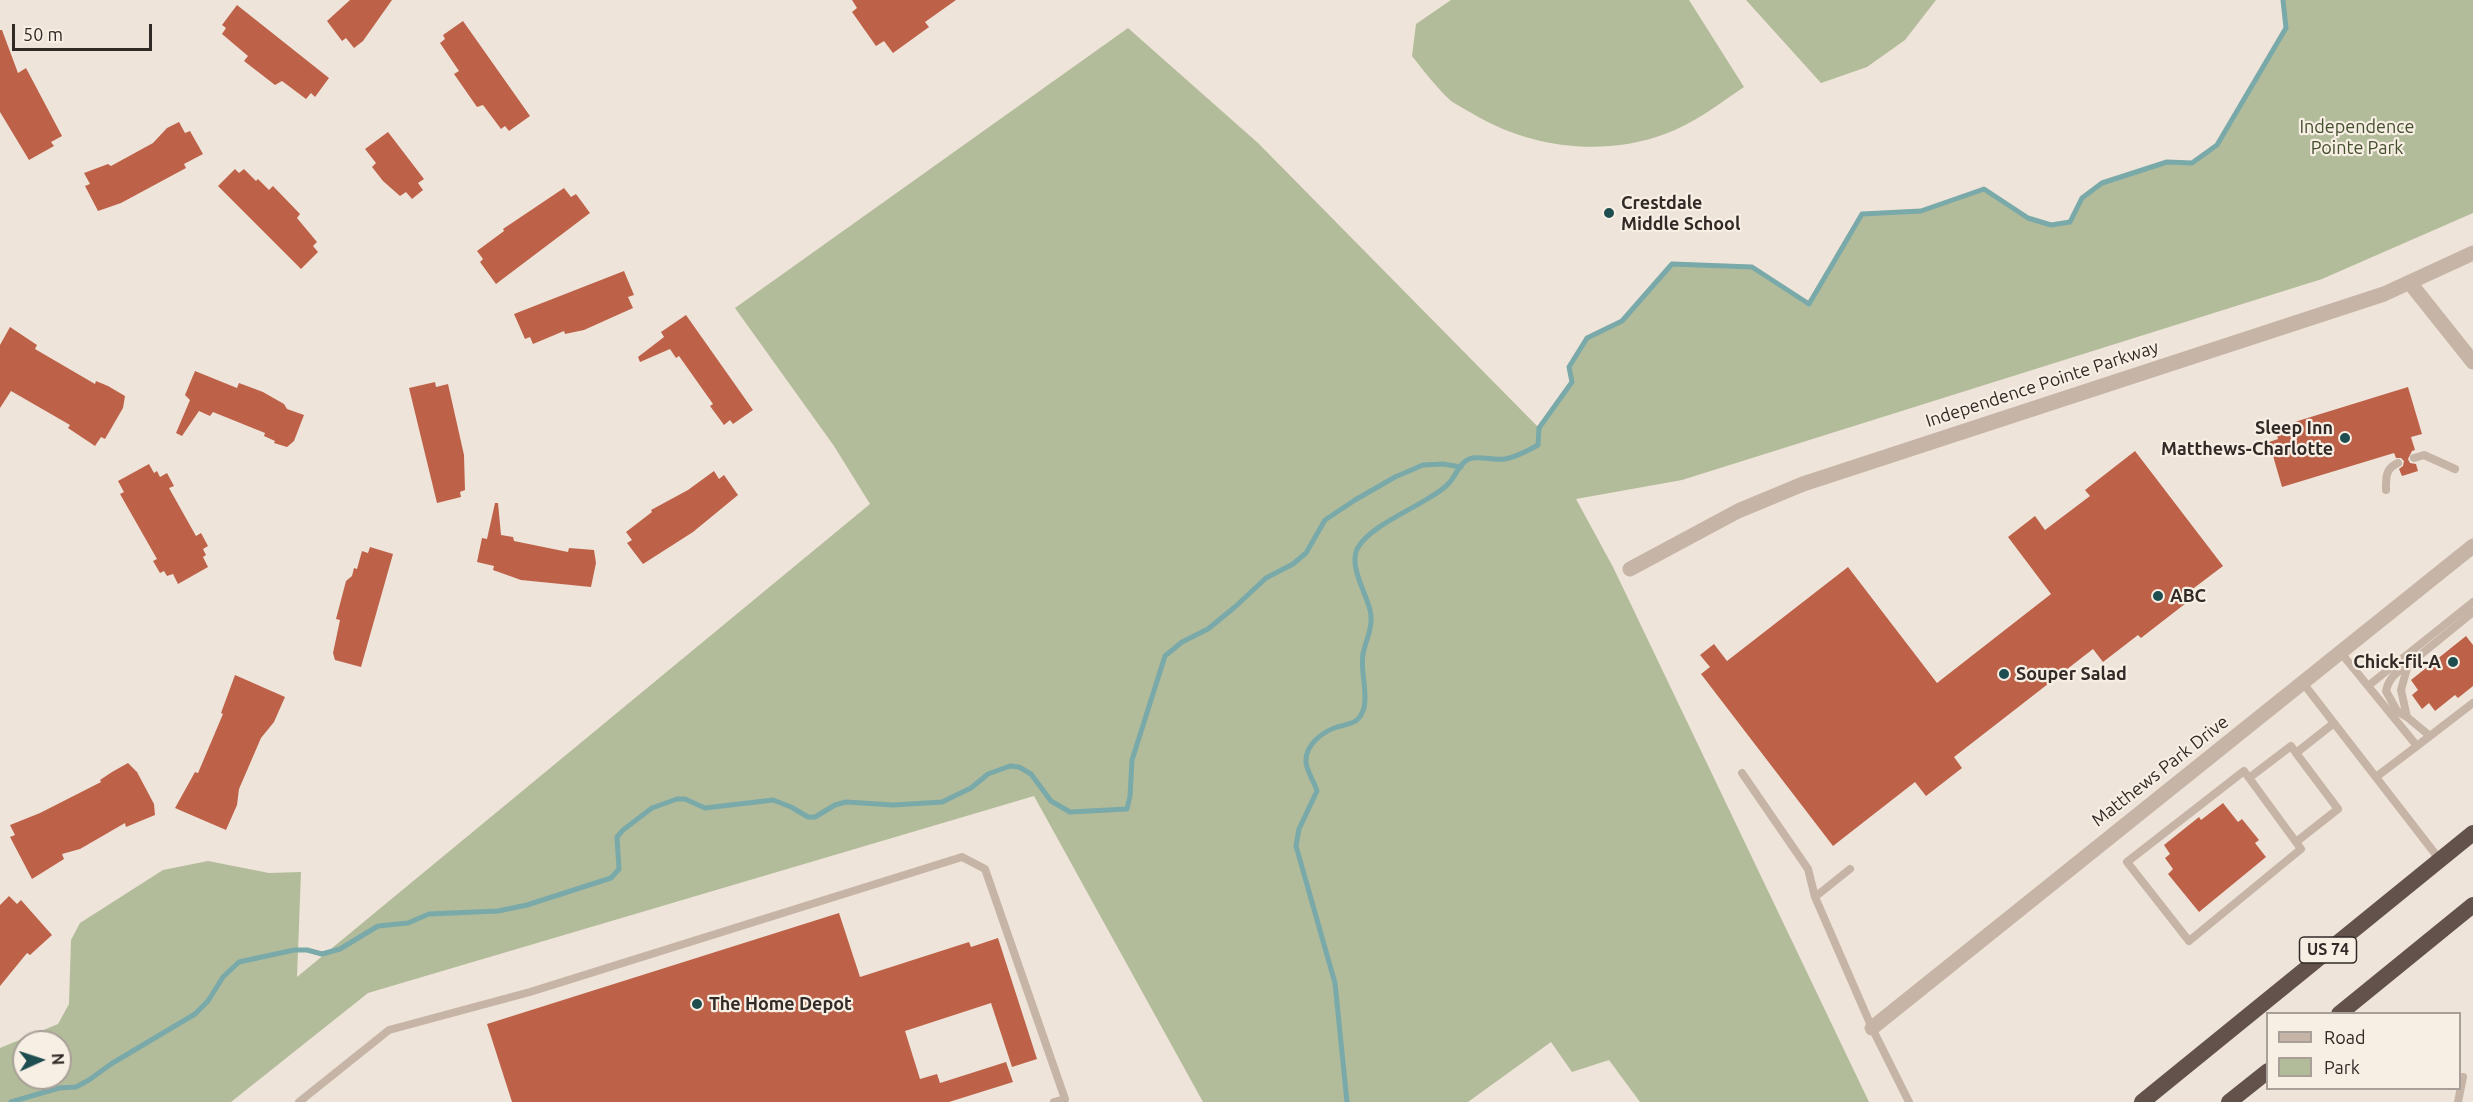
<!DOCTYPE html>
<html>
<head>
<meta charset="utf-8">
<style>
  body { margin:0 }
  #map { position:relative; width:2473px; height:1102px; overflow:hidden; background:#efe4d9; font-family:Ubuntu,sans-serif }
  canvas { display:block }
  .legend { position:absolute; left:2266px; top:1012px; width:195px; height:78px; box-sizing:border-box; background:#f7eee4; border:2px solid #a8a098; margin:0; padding:8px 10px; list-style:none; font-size:18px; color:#322a26 }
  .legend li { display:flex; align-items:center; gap:12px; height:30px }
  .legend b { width:30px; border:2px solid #a8a098 }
  .north { position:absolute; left:12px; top:1030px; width:60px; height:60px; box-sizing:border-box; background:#f7eee4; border:2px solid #a8a098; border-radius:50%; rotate:87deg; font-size:16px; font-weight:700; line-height:24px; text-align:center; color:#322a26 }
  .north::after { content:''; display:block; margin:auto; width:21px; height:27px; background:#1f4e50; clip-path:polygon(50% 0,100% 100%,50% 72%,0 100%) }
  .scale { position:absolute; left:12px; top:24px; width:140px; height:27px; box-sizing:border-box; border:3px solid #322a26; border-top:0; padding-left:8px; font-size:18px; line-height:21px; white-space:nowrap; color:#322a26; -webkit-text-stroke:4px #f7eee4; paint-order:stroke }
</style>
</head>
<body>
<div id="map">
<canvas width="2473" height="1102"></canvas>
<ul class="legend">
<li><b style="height:8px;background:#c6b4a6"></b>Road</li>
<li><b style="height:16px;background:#b2bc9a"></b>Park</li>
</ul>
<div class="north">N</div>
<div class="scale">50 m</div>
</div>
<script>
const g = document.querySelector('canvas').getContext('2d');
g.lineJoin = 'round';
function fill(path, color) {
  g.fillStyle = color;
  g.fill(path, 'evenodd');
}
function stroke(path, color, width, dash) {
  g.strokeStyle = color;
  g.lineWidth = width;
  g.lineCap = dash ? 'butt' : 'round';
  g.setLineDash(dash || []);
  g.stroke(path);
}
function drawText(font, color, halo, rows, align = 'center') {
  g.font = font + ' Ubuntu,sans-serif';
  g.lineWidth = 4.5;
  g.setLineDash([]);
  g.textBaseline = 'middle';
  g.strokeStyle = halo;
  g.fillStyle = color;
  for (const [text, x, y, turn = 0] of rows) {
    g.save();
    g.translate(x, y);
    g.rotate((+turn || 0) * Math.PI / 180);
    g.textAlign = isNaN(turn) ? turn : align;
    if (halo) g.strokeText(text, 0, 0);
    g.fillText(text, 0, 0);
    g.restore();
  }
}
fill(new Path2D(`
  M1451,0H1689L1744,87C1719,104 1693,124 1665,134C1603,157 1531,148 1475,115C1467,110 1458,106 1451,101C1436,87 1424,71 1412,56L1416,24Z
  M1746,0H1936L1905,40L1867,67L1821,83Z
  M2283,0H2473V213L2322,279L1682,480L1576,499L1613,567L1869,1102H1640L1609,1060L1572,1072L1551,1042L1468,1102H1203L1034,796L368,993L231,1102H0V1048L58,1024L69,1004L71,940L80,923L163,870L208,861L269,873L301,872L297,977L870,504L834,446L735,308L1128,28L1258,143L1539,428L1572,382L1569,367L1587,338L1622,321L1672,264L1752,267L1809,304L1862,214L1921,211L1984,189L2028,218L2051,225L2070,222L2082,198L2102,183L2167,162L2192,163L2217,145L2286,28ZM24,1042H60V1078H24Z`), '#b2bc9a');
stroke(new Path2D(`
  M11,1102L59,1088L76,1087L89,1080L111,1064L195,1014L208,1001L223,977L239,962L294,950H307L322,954L340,949L378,926L408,923L429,914L498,911L527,905L611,878L619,869L617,837L623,830L652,808L677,799H685L705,808L773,800L791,807L808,817H815L835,805L846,802L893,805L942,802L971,788L988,774L1010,766L1019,767L1031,774L1051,801L1070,812L1127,809L1130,796L1132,760L1165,656L1182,642L1208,629L1236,606L1266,578L1293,564L1306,553L1325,520L1355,500L1395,477L1423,465L1443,464L1461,467
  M1347,1102L1335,983L1296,846L1299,829L1317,791C1314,781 1307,772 1306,762C1305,745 1322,732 1337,727C1351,723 1359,724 1364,708C1368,690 1360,672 1363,654C1366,639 1374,626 1370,610C1366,593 1349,566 1357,549C1368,528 1407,512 1427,499C1434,495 1443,490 1449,483C1456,476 1459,463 1469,459C1479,455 1494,461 1505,459C1517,457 1527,451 1538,445L1539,428L1572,382L1569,367L1587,338L1622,321L1672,264L1752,267L1809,304L1862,214L1921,211L1984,189L2028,218L2051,225L2070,222L2082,198L2102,183L2167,162L2192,163L2217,145L2286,28L2283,0`), '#7aa9aa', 5);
fill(new Path2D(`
  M350,0H392L363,41L354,48L346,38L342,41L327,21Z
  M852,0H956L925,22L929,27L893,53L884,41L876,46L852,12L857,8Z
  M237,5L329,78L315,97L311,93L306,99L282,81L275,85L244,61L248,56L222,34L226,28L222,25Z
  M463,21L530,116L509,131L505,126L501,129L483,105L477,107L454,74L459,71L440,43L445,39L443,35Z
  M0,30H2L18,73L26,68L62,136L51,142L54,146L29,160L0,112Z
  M179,122L185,133L190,131L203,154L184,164L186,168L121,203L98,211L85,186L90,184L84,173L108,164L111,166L153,143L167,128Z
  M388,132L424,179L418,183L423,190L412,199L406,192L400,196L383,181L372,167L376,163L365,149Z
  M235,169L239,173L244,169L256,181L258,179L269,190L273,186L300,214L297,218L317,242L313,246L318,252L301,269L218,186Z
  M564,188L571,197L576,194L590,213L496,284L480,262L483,259L477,251L504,231L503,229Z
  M624,271L634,295L628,297L633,308L584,330L565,334L564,331L533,344L530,337L525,339L514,314Z
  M686,315L753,410L733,424L730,420L724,425L710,406L713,404L679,356L676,358L670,349L640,362L638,357L664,337L661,332Z
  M10,327L37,345L35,349L95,384L96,381L108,386L125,396L123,408L105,439L101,437L95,446L68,428L70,425L11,391L0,408V345Z
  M195,371L237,388L239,383L263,392L284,404L287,409L304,415L294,441L287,447L274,443L275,441L264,436L265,433L213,412L210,416L199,411L182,436L176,433L190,400L185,395Z
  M435,382L436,387L448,384L464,455L465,490L460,492L461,497L437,503L409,388Z
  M2408,387L2422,434L2411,437L2415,450L2412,451L2408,459L2410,463L2416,464L2418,471L2402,476L2399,469L2403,466L2404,461L2401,458H2396L2394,453L2282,487L2269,442L2278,439L2275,428Z
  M2135,451L2223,566L2186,594L2190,600L2141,638L2138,635L2103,662L2093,649L1954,757L1962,768L1926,796L1915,782L1833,846L1701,674L1710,667L1700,655L1714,644L1727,661L1848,567L1937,683L2051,594L2008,537L2035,516L2045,530L2090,496L2085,490Z
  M149,464L154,473L157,471L160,477L167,473L174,486L169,488L196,536L201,533L208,546L203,549L206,555L203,557L208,567L178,584L173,574L167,576L164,571L160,573L153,561L157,559L120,494L124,492L118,481Z
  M714,471L719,479L724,475L738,495L693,532L643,564L627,543L632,540L626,532L652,512L651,510L688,490Z
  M495,503H498L501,535L513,537L514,541L568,552L569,548L594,550L596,563L591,587L521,580L493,570L494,566L477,562L482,538L487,539Z
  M370,547L393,554L361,667L335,660L333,653L340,620L336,619L346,581L352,576L354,568L357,569L362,551L368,553Z
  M2466,636L2473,645V686L2458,698L2455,695L2435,711L2429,703L2422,709L2412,695L2418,690L2411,680Z
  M235,675L285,697L274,722L261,738L239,789L237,805L226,830L175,808L195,772L198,773L223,714L221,713Z
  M128,763L137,772L154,804L155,815L126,827L125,823L80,849L62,854L64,859L32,879L10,837L15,835L10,825L40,813L101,782L100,780L112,772Z
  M2223,803L2238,822L2242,819L2259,840L2255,843L2266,857L2199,912L2168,874L2173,869L2165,858L2170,854L2164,845L2199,817L2201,820Z
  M9,896L17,904L21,900L52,935L30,955L27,953L0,986V905Z
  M839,913L860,977L969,942L971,947L998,938L1037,1059L1012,1067L991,1003L905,1031L920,1079L937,1074L940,1083L1006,1062L1013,1082L949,1102H512L487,1024Z`), '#bd6249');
stroke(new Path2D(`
  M2414,458L2424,455L2455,469
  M2386,490C2386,479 2385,468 2398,463
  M2473,602L2368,686L2417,746L2473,703
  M2341,653L2368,686
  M2303,683L2440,860
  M2407,717L2397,711L2386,691C2389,677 2397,672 2408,665
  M2430,736L2407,717L2401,690L2404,679L2408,665L2473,612
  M1742,773L1808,869L1815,897
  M2376,777L2417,746
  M2249,778L2291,746L2296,753
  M2296,842L2244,771L2127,862L2189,941L2301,849L2296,842L2338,809L2296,753L2334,723
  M1850,869L1815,897L1872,1028L1909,1102
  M299,1102L389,1030L530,992L962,857L985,869L1065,1099L1054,1102
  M2458,1102L2463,1077`), '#c6b4a6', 8);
stroke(new Path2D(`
  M2410,283L2473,362
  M1630,569L1738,511L1803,484L2384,294L2473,253
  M1872,1028L2473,546`), '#c6b4a6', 15);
stroke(new Path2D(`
  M2339,1014L2473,905
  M2142,1102L2473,833
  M2229,1102L2268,1071`), '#63524b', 16);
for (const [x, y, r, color] of [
  [1609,213,6,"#1f4e50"],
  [2345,438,6,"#1f4e50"],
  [2158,596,6,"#1f4e50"],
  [2453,662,6,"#1f4e50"],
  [2004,674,6,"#1f4e50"],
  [697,1004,6,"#1f4e50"]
]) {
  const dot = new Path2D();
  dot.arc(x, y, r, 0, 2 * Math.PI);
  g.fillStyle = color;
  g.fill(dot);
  stroke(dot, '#f7eee4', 2);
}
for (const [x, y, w] of [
  [2328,950,57]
]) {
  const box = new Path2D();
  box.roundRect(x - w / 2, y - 13, w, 26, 4.5);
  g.fillStyle = '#f7eee4';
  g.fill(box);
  stroke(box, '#322a26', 1.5);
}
drawText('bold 16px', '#322a26', null, [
  ["US 74",2328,950]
]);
drawText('18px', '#434f2c', '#f7eee4', [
  ["Independence",2357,127],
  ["Pointe Park",2357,148]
]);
drawText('bold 18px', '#322a26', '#f7eee4', [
  ["Crestdale",1621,203],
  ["Middle School",1621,224],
  ["Sleep Inn",2333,428,"right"],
  ["Matthews-Charlotte",2333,449,"right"],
  ["ABC",2170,596],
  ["Chick-fil-A",2441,662,"right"],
  ["Souper Salad",2016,674],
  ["The Home Depot",709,1004]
], 'left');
drawText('18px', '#322a26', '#f7eee4', [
  ["Independence Pointe Parkway",2042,384,-18],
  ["Matthews Park Drive",2160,771,-38]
]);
</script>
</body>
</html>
